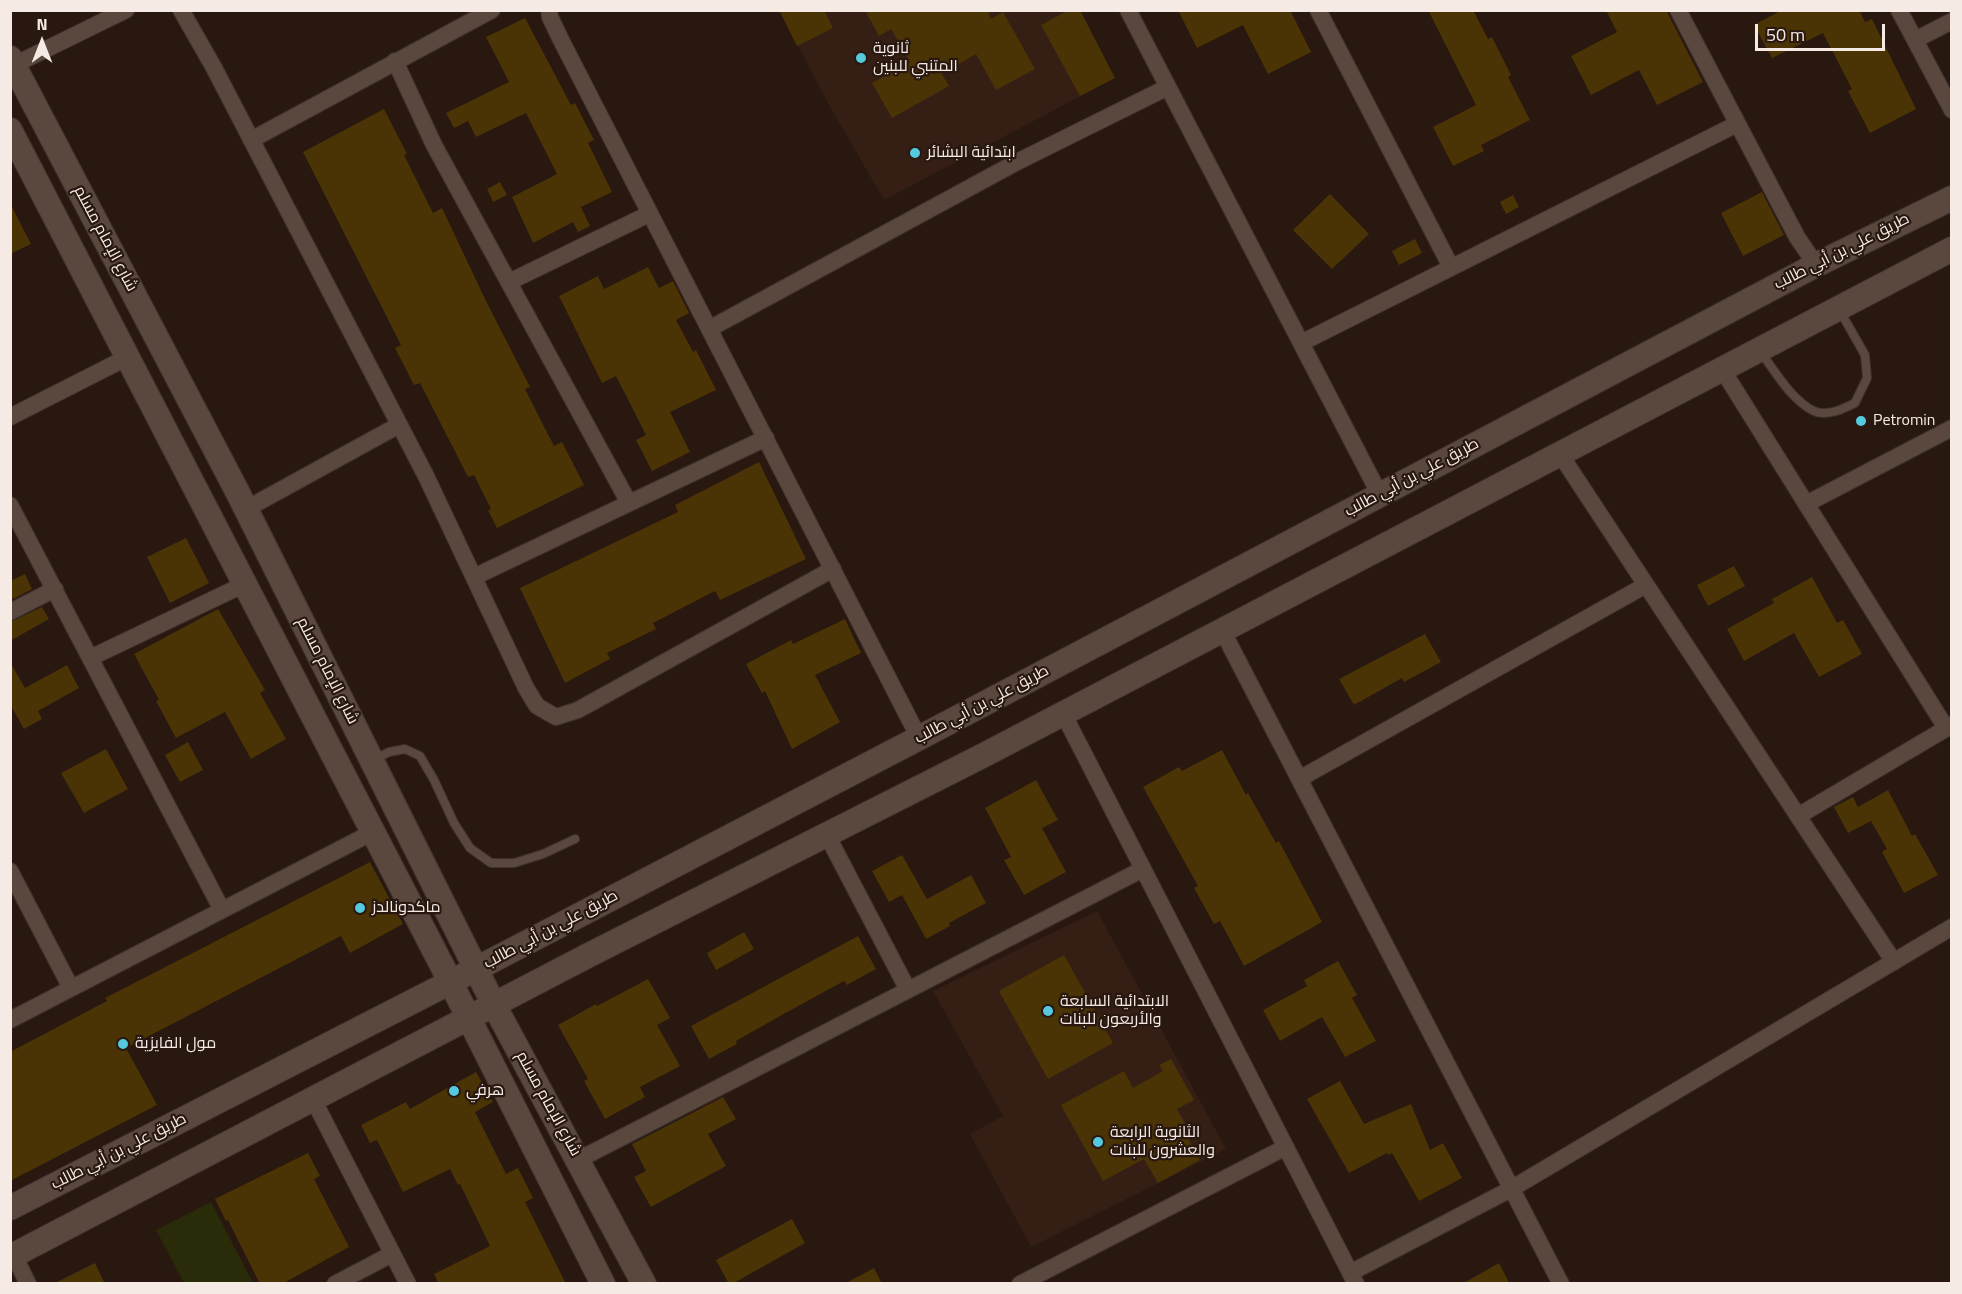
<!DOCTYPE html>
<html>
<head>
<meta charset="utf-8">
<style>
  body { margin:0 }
  #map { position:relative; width:1962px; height:1294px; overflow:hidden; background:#281810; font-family:"Titillium Web",sans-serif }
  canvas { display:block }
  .frame { position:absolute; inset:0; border:12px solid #f6eae5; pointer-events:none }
  .north { position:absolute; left:12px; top:12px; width:60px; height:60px; -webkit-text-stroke:4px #281810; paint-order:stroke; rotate:0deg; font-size:16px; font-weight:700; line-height:24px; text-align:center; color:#f6eae5 }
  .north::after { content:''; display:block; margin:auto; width:21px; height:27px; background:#f6eae5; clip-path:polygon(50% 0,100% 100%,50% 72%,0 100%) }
  .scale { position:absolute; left:1755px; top:24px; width:130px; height:27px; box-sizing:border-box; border:3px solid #f6eae5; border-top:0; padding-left:8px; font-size:18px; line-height:21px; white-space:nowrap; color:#f6eae5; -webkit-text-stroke:4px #281810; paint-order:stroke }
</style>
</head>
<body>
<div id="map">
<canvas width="1962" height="1294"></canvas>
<div class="frame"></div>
<div class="north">N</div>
<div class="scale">50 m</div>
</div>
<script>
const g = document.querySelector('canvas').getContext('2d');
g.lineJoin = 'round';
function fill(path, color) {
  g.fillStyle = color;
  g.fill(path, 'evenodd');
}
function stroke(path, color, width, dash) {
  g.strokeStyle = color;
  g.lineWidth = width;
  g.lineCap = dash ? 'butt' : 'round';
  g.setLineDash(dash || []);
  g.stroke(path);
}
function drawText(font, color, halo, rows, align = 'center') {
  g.font = font + ' "Titillium Web",Cairo,sans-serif';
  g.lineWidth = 4.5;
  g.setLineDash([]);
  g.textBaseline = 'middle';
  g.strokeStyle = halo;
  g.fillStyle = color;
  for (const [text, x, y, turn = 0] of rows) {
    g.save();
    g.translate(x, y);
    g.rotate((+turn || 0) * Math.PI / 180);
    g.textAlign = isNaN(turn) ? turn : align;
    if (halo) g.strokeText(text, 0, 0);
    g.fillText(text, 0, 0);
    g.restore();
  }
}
fill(new Path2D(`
  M780,11H1078L1115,78L884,200L829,105Z
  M1097,911L1226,1149L1031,1247L970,1134L1003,1116L933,991Z`), '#351f14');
fill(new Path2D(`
  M211,1202L253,1283H184L156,1230Z`), '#2a2b08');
fill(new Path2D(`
  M779,10H824L833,28L797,46Z
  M865,10H987L991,19L1003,12L1035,69L996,90L976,54L942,74L949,86L892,118L872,83L910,62L891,29L879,36Z
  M1069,10H1080L1115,78L1080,96L1041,25Z
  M1178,10H1290L1311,52L1268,74L1243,25L1197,48Z
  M1428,10H1473L1488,39L1492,37L1511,75L1508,77L1530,120L1481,145L1484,151L1453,166L1433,127L1476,105Z
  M1606,10H1666L1703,82L1657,105L1639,70L1591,95L1571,56L1617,32Z
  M1782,10H1859L1865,22L1872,19L1916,109L1870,133L1848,91L1852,89L1823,33L1772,58L1754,25Z
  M525,18L571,105L575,103L594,140L588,143L612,192L581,207L590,226L578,232L573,222L533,243L512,197L557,174L526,113L476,137L468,121L454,128L446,113L509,82L486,37Z
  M384,109L407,154L404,155L433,213L442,208L486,301L530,387L525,389L554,446L562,442L584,485L497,528L488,510L491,509L474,475L468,477L420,383L414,385L395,348L401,345L303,152Z
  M500,182L507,195L493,202L487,189Z
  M1762,192L1784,235L1743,256L1721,213Z
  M1330,194L1369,234L1332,269L1293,230Z
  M1513,195L1519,207L1506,214L1500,202Z
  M10,203L31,244L10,254Z
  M1415,239L1422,253L1399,265L1392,251Z
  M648,267L659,288L673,281L689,313L676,320L693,352L696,350L716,390L670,412L690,452L652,471L636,440L646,435L616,376L602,383L559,296L598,276L604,289Z
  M759,462L806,559L720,600L715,591L653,623L656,629L607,653L610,659L565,683L520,588L678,512L675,505Z
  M186,538L209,583L170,603L147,557Z
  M1734,566L1745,586L1708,606L1697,585Z
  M25,574L32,589L13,599L10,594V581Z
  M1812,577L1837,623L1843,620L1862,654L1819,677L1794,633L1744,661L1727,629L1774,603L1772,599Z
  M42,607L49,619L10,641V622Z
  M218,609L265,690L260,693L286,739L251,759L225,712L176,738L156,701L159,700L134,654Z
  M845,619L861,653L815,675L840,722L792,749L765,691L762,693L746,664L791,640L793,644Z
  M1425,634L1441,662L1404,682L1402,678L1354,705L1339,679Z
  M10,662L25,688L67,665L79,688L38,711L42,719L24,729L10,704Z
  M188,742L203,770L180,782L165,755Z
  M106,749L128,789L84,813L61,773Z
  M1222,750L1246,795L1248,793L1276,843L1279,841L1322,922L1244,966L1220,921L1214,924L1194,888L1198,886L1143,787L1179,767L1182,771Z
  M1036,780L1058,820L1042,828L1066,872L1024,895L1004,860L1011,857L985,808Z
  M1888,790L1912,836L1915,834L1938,875L1904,893L1882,852L1887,849L1871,821L1848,833L1834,807L1853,797L1858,807Z
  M902,855L927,899L971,875L986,903L949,923L950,926L926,939L902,895L889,902L872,871Z
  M370,862L403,924L350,953L341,936L126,1048L157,1105L10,1181V1052L107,1001L105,998Z
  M744,932L754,949L716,970L707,953Z
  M858,936L876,969L847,985L844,981L780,1016L736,1041L737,1044L709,1059L691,1026Z
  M1064,955L1113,1043L1048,1079L999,991Z
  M1338,961L1357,995L1352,998L1376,1041L1345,1057L1322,1017L1280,1041L1263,1010L1307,986L1304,980Z
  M648,979L670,1018L657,1025L680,1066L640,1087L645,1097L605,1119L584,1081L588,1079L558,1025L596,1004L597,1006Z
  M1171,1059L1194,1100L1177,1109L1189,1131L1185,1133L1200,1160L1158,1183L1144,1159L1103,1181L1061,1105L1124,1071L1133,1088L1163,1071L1159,1065Z
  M476,1072L493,1102L475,1112L506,1174L518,1168L533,1198L525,1202L566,1284H439L434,1274L490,1246L460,1184L458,1185L450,1169L403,1192L377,1140L370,1143L361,1125L406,1102L410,1109Z
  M1340,1081L1364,1124L1411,1104L1430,1150L1443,1143L1462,1178L1419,1201L1392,1153L1388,1155L1387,1153L1349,1173L1307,1099Z
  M723,1097L736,1119L708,1134L726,1166L651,1207L634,1177L646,1171L632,1144Z
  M308,1153L320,1176L314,1179L349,1247L282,1284H260L228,1220L226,1221L215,1199Z
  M792,1219L805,1243L732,1284H729L716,1260Z
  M95,1263L105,1284H53Z
  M1499,1263L1510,1284H1462Z
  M874,1268L882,1284H844Z`), '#4a3305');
const lane = new Path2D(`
  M1760,351C1774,370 1792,401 1814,411C1826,417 1843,409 1855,403L1867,378L1865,355L1840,311
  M373,760L389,752L405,749L420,756L434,780L454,823L470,848L491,863H514L543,854L575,839`);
const street = new Path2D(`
  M181,10L213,66L426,476L526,688L537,706L556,717L578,710L833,569
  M549,10L550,17L561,40L919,738
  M1128,10L1380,495
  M1318,10L1451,267
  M1678,10L1797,237L1816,265
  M1899,10L1952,110
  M1915,40L1952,21
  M395,61L434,145L629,503
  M14,65L126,10
  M251,140L492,10
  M509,282L649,214
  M709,329L1017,162L1168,87
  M1301,343L1737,124
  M1722,369L1946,728
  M10,417L128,357
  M1560,454L1894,962
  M1806,504L1952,428
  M10,505L222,910
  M246,509L399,425
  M474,577L766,438
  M10,612L55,589
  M1222,630L1561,1284
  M90,658L245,584
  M1063,713L1356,1284
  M1299,779L1646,585
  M1798,816L1952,725
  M827,835L908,990
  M10,871L71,988
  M10,1020L373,832
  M313,1099L408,1284
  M578,1160L1143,869
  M14,1255L28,1284
  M1350,1273L1511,1189L1952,927
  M335,1284L392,1254
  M1020,1284L1286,1147`);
const secondary = new Path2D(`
  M10,58L237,491L494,1005L644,1284
  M10,130L450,981L603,1284
  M10,1208L476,969L919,738L1816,265L1952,198
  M10,1257L589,955L984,755L1952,249`);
stroke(lane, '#3e322f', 10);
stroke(street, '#3e322f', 18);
stroke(secondary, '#3e322f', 26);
stroke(lane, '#5a473e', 8);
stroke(street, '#5a473e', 16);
stroke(secondary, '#5a473e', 24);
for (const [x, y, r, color] of [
  [861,58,6,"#55cade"],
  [915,153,6,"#55cade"],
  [1861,421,6,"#55cade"],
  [360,908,6,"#55cade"],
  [1048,1011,6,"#55cade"],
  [123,1044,6,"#55cade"],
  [454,1091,6,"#55cade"],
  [1098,1142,6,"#55cade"]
]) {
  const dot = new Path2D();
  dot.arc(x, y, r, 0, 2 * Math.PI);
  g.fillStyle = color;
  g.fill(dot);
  stroke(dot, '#281810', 2);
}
drawText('16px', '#f6eae5', '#281810', [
  ["ثانوية",873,49],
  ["المتنبي للبنين",873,67],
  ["ابتدائية البشائر",927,153],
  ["Petromin",1873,421],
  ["ماكدونالدز",372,908],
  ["الابتدائية السابعة",1060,1002],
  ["والأربعون للبنات",1060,1020],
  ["مول الفايزية",135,1044],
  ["هرفي",466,1091],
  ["الثانوية الرابعة",1110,1133],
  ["والعشرون للبنات",1110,1151]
], 'left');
drawText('16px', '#f6eae5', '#281810', [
  ["شارع الإمام مسلم",105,239,62],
  ["طريق علي بن أبي طالب",1842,252,-27],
  ["طريق علي بن أبي طالب",1412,478,-28],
  ["شارع الإمام مسلم",327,671,63],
  ["طريق علي بن أبي طالب",982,705,-28],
  ["طريق علي بن أبي طالب",551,930,-28],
  ["شارع الإمام مسلم",548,1104,61],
  ["طريق علي بن أبي طالب",119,1152,-27]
]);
</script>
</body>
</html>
